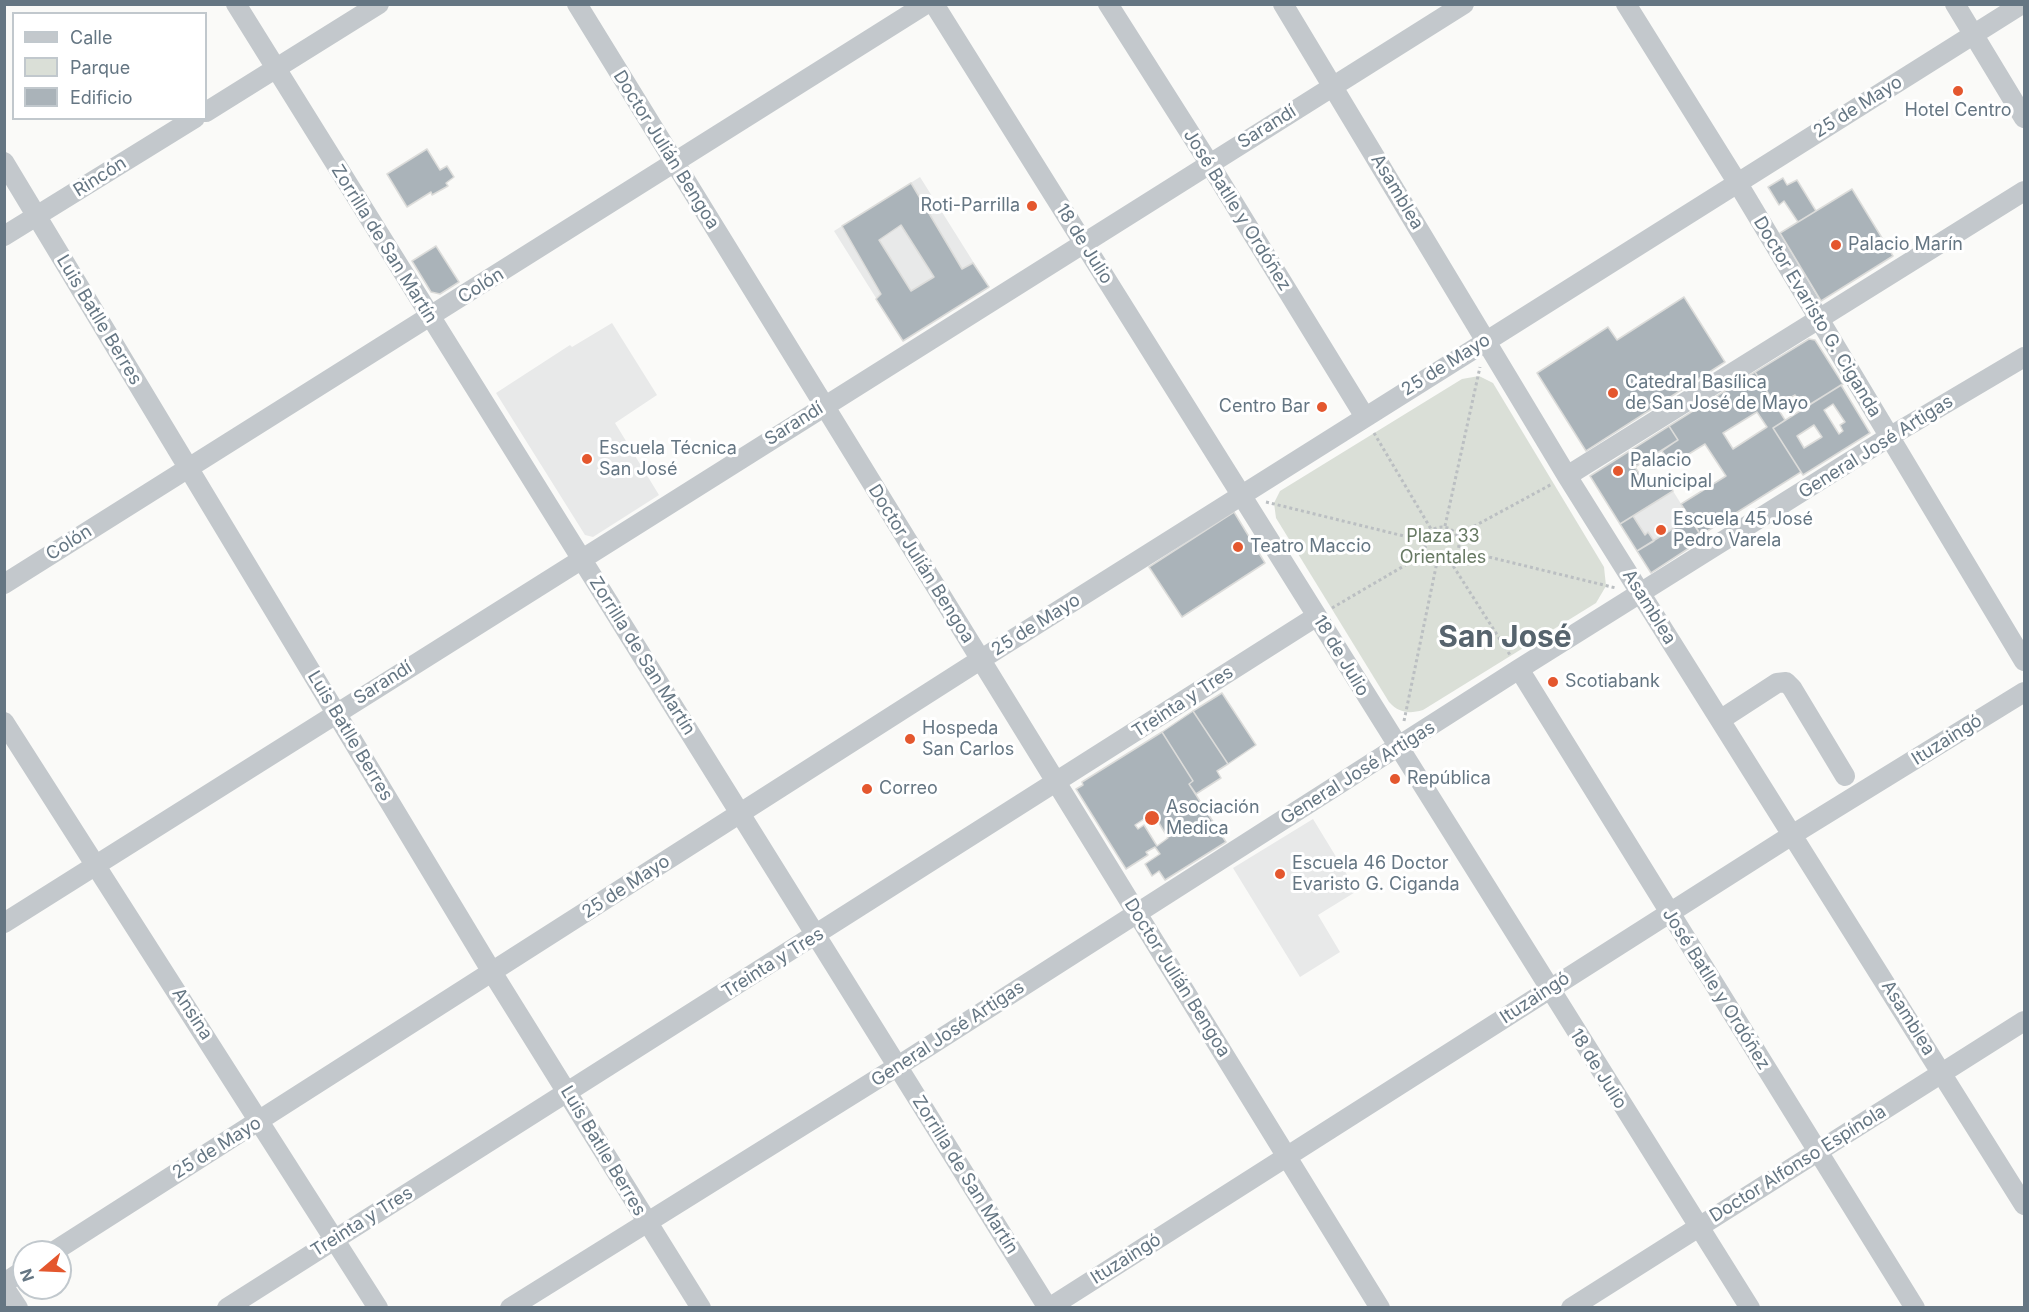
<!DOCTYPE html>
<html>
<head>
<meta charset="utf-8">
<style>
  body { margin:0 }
  #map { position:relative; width:2029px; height:1312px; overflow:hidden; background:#fafaf8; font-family:Inter,sans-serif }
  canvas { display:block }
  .frame { position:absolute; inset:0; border:6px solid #657683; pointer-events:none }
  .legend { position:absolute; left:12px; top:12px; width:195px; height:108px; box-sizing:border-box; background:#fff; border:2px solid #c1c8cd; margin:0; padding:8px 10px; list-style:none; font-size:18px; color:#657683 }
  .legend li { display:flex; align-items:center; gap:12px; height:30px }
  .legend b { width:30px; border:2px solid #c1c8cd }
  .north { position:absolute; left:12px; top:1240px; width:60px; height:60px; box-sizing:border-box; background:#fff; border:2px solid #c1c8cd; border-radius:50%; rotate:251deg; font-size:16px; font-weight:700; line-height:24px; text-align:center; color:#657683 }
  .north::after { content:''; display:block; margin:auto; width:21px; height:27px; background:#e4572e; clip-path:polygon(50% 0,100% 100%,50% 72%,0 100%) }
</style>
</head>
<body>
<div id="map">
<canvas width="2029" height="1312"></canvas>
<div class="frame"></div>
<ul class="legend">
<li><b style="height:8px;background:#c3c8cc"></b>Calle</li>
<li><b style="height:16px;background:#dadfd7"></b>Parque</li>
<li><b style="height:16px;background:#aab3b9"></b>Edificio</li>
</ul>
<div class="north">N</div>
</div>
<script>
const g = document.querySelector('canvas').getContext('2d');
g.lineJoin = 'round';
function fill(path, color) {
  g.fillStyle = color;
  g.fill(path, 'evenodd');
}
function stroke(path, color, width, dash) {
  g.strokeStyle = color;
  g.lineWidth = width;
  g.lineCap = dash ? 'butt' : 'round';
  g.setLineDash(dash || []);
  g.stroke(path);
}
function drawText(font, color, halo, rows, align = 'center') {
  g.font = font + ' Inter,sans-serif';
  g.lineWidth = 6;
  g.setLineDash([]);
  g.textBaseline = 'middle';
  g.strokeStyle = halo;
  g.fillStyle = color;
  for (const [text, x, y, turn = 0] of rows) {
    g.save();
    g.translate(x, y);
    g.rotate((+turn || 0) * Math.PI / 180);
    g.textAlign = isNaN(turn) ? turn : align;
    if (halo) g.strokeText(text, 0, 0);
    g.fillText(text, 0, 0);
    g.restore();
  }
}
fill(new Path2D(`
  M920,177L989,287L903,341L834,231Z
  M612,323L657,395L615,423L659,495L593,537L585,535L496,393L570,345L572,347Z
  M1673,491L1703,539L1651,573L1620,524Z
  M1313,819L1357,891L1318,915L1340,952L1300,977L1233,868Z`), '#e8e9e9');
fill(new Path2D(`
  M1479,376L1493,383L1604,567L1606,586L1596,603L1423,710C1409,714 1399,713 1389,702L1276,518L1274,503L1280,491L1462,379Z`), '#dadfd7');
const building = new Path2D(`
  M427,149L440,170L447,166L454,177L446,183L448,186L432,195L431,192L407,207L387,174Z
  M1783,178L1787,185L1797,180L1816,211L1798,222L1784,201L1779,205L1768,187Z
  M911,183L962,269L973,263L989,287L903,341L876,299L881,294L842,226ZM901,225L934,277L911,291L879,240Z
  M1852,189L1893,256L1821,301L1780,233Z
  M436,246L459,282L440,294L431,292L412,261Z
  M1684,297L1725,362L1586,451L1537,373L1608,327L1617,340Z
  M1809,339L1815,340L1843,384L1804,408L1795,395L1776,406L1755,372Z
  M1755,372L1785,420L1773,428L1801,472L1701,535L1681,504L1726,476L1705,444L1671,465L1662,451L1678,440L1669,426ZM1757,412L1767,427L1733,449L1723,433Z
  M1841,385L1870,433L1803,475L1773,428ZM1833,404L1845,422L1840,425L1843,431L1839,434L1824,410ZM1814,425L1822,437L1804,448L1797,436Z
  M1669,426L1678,440L1635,467L1647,486L1664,475L1673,491L1620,524L1590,476Z
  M1234,512L1265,563L1182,617L1149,567Z
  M1633,516L1645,535L1648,532L1654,541L1637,551L1620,524Z
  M1690,518L1703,539L1651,573L1637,551Z
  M1222,693L1256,745L1228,764L1193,711Z
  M1193,711L1228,764L1217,771L1221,778L1196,794L1189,784L1193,781L1162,732Z
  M1162,732L1193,781L1189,784L1226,842L1165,880L1159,871L1152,876L1145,864L1160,854L1155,847L1146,852L1148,855L1126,869L1076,789L1083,785L1082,782ZM1153,813L1168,838L1157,846L1144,825L1138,829L1135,825Z`);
fill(building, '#aab3b9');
stroke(building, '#dcdcda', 1.5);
stroke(new Path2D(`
  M1374,433L1431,529
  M1266,502L1424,541
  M1445,526L1480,367
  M1425 544a17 17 0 1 1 34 0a17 17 0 1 1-34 0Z
  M1458,535L1552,484
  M1460,550L1616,588
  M1450,561L1510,655
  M1332,608L1426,553
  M1404,721L1437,562`), '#bbbfc2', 3, [3, 3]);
stroke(new Path2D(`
  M236,4L1048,1308
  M577,4L1380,1308
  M934,4L1750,1308
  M1108,4L1209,163L1365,417
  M1283,4L1567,476L2024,1205
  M1626,4L1737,182L2024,661
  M1955,4L2024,118
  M206,112L379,4
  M4,162L492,972L701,1308
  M4,236L195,118
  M1567,476L2024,191
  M4,584L926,4
  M1519,669L1915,1308
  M1720,720L1777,683L1786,682L1792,688L1845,776
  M4,722L378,1308
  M4,923L1464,4
  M53,1252L980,660L2022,4
  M4,1283L24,1270
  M4,1287L18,1308
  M227,1308L1317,616
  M510,1308L898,1066L1519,669L1889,437L2024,357
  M1049,1308L1792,835L2024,692
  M1571,1308L2024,1021`), '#c3c8cc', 20);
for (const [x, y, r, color] of [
  [1958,91,6,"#e4572e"],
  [1032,206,6,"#e4572e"],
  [1836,245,6,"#e4572e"],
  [1613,393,6,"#e4572e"],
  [1322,407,6,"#e4572e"],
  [587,459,6,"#e4572e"],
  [1618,471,6,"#e4572e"],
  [1661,530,6,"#e4572e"],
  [1238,547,6,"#e4572e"],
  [1553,682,6,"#e4572e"],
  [910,739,6,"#e4572e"],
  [1395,779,6,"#e4572e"],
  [867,789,6,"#e4572e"],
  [1152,818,8,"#e4572e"],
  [1280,874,6,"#e4572e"]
]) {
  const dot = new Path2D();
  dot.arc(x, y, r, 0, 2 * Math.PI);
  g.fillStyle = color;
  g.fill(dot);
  stroke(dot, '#fff', 2);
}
drawText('18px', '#657683', '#fff', [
  ["25 de Mayo",1858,107,-32],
  ["Sarandí",1267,127,-32],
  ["Doctor Julián Bengoa",666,150,58],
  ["Rincón",100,177,-32],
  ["Asamblea",1397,192,59],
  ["José Batlle y Ordóñez",1237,210,58],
  ["Zorrilla de San Martín",384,244,58],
  ["18 de Julio",1084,244,58],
  ["Colón",481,286,-32],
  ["Doctor Evaristo G. Ciganda",1817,317,59],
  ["Luis Batlle Berres",99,320,59],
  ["25 de Mayo",1446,365,-32],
  ["Sarandí",794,424,-32],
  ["General José Artigas",1876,447,-32],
  ["Colón",69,543,-32],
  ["Doctor Julián Bengoa",921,564,58],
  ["Asamblea",1649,607,58],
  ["25 de Mayo",1036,625,-32],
  ["Zorrilla de San Martín",642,656,58],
  ["18 de Julio",1341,656,59],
  ["Sarandí",383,683,-32],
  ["Treinta y Tres",1183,702,-33],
  ["Luis Batlle Berres",350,736,59],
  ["Ituzaingó",1947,740,-32],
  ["General José Artigas",1358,773,-32],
  ["25 de Mayo",626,887,-33],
  ["Treinta y Tres",773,963,-32],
  ["Doctor Julián Bengoa",1177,978,58],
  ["José Batlle y Ordóñez",1716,989,58],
  ["Ituzaingó",1535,998,-33],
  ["Ansina",192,1014,57],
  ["Asamblea",1908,1018,58],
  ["General José Artigas",948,1034,-33],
  ["18 de Julio",1598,1069,58],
  ["25 de Mayo",217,1148,-32],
  ["Luis Batlle Berres",603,1151,59],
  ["Doctor Alfonso Espínola",1798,1164,-32],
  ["Zorrilla de San Martín",965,1175,58],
  ["Treinta y Tres",362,1222,-32],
  ["Ituzaingó",1126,1259,-32]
]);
drawText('18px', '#657683', '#fff', [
  ["Hotel Centro",1958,111,"center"],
  ["Roti-Parrilla",1020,206,"right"],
  ["Palacio Marín",1848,245],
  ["Catedral Basílica",1625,383],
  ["de San José de Mayo",1625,404],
  ["Centro Bar",1310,407,"right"],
  ["Escuela Técnica",599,449],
  ["San José",599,470],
  ["Palacio",1630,461],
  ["Municipal",1630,482],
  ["Escuela 45 José",1673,520],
  ["Pedro Varela",1673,541],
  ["Teatro Maccio",1250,547],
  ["Scotiabank",1565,682],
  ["Hospeda",922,729],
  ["San Carlos",922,750],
  ["República",1407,779],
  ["Correo",879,789],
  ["Asociación",1166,808],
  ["Medica",1166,829],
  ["Escuela 46 Doctor",1292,864],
  ["Evaristo G. Ciganda",1292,885]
], 'left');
drawText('18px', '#687a64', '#fff', [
  ["Plaza 33",1443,537],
  ["Orientales",1443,558]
]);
drawText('bold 30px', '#57646e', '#fff', [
  ["San José",1505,638]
]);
</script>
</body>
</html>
